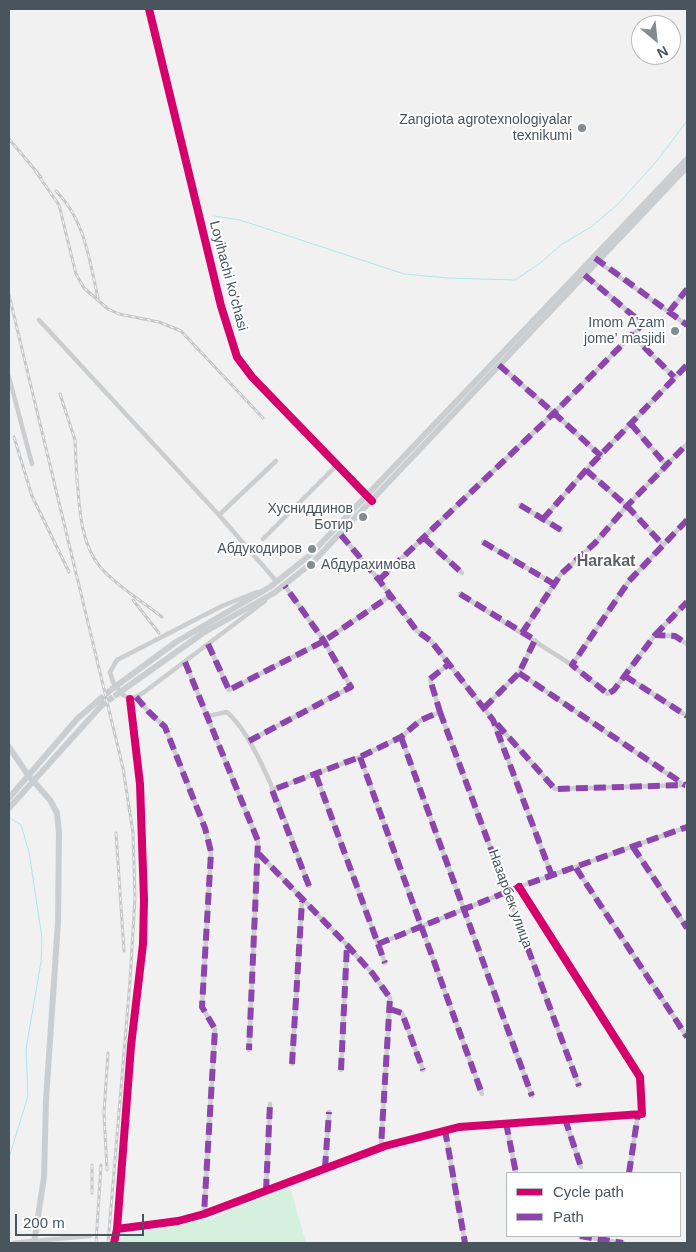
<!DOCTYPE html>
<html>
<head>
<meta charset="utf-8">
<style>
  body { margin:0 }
  #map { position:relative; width:696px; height:1252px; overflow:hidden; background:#f1f1f1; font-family:Helvetica,sans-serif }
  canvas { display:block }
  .frame { position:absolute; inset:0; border:10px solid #48555d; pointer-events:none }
  .legend { position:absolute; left:506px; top:1172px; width:175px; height:65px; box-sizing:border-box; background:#fff; border:1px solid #b6bbbe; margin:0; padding:6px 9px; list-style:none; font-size:15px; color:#48555d }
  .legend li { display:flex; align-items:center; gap:10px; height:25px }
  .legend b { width:25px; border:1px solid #b6bbbe }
  .north { position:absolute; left:631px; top:15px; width:50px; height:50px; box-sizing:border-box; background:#fff; border:1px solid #b6bbbe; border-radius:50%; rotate:152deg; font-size:14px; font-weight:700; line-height:20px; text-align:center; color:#48555d }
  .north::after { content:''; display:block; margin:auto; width:18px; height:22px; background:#838c91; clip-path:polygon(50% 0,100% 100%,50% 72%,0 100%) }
  .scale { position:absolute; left:15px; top:1214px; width:129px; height:22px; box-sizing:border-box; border:2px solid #48555d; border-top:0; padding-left:6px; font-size:15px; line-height:18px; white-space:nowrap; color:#48555d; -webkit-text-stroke:4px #fff; paint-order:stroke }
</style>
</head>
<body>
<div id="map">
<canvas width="696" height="1252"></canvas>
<div class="frame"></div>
<ul class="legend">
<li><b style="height:6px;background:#d6006c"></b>Cycle path</li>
<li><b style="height:6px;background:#8e44ad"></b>Path</li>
</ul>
<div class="north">N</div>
<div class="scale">200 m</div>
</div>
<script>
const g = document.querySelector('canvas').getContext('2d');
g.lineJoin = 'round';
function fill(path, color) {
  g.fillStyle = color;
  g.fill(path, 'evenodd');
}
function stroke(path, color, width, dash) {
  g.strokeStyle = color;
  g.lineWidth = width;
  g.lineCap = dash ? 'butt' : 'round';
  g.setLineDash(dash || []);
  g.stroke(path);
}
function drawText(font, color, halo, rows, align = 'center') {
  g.font = font + ' Helvetica,sans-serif';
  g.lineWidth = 4;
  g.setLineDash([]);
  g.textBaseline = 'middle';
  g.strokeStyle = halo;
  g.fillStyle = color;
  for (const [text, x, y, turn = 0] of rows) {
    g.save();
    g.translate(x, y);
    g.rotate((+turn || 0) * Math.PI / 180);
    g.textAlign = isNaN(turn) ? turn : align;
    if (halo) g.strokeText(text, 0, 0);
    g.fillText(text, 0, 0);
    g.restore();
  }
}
fill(new Path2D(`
  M290,1187L306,1243H121L123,1236L213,1218Z`), '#d6f0de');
stroke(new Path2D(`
  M214,216L240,220L404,274L448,278L515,280L539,264L562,244L591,227L618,204L656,162L687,121
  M9,1158L28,1096L26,1049L41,962L42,938L29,852L21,825L10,818
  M9,1236L11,1238`), '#ace5ed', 1);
stroke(new Path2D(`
  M99,700L112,689
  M101,706L116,695`), '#c7cacc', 6, [6, 3]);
stroke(new Path2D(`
  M597,261L687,325
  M669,312L687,289
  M39,320L219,515L277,582
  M631,334L674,377
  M499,365L554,413L601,456
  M9,377L32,464
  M631,424L666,465
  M586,470L627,506L663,545
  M520,505L561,530
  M219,515L276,461
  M543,519L586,470L687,365
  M341,535L379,580L417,631L431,641L493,720L552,876
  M424,538L462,573
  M263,539L337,465
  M483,542L554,584
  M379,580L554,413L643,324L583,273
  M460,594L572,665L608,694L614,690L655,635L675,636L687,644
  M522,633L561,574L595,543L627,506L687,444
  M655,635L687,602
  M208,644L229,690L324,641L390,596
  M185,662L258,841L249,1050
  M572,665L629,581L687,520
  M519,673L684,785
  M625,676L687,716
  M113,682L110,672L117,660L222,606L257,592
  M123,695L132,699L143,693L265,601
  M136,697L149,712L165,727L205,828L211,852L202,1007L215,1029L204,1214
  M484,708L519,673L535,640
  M440,712L579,1086
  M208,716L227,712C262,743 292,841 309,886
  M496,723L555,789L685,785
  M401,737L532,1096
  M249,741L351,687L322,638L285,586
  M360,757L482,1094
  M316,775L385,963
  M272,790L360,757L401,737L421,720L440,712L430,679L449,664
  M633,847L687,928
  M259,854L347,945L373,974L390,998L381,1147
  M576,868L687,1037
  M378,944L519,887L687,827
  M390,1009L402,1013L423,1070
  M292,1064L302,901
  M341,1070L347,945
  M565,1119L581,1167
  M506,1123L516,1173
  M445,1130L465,1243
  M325,1168L329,1112
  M629,1173L638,1114
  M266,1191L270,1104
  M117,1229L178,1221L204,1214L385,1146L459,1127L642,1114L640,1077L519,887
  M580,1236L623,1243
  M34,1241L90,1236
  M114,1243L117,1229L131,1046L143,944L144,900L140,784L130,699`), '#cbcdcf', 4.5);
stroke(new Path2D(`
  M149,9L221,306L237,357L252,377L368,497
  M14,1243L34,1241`), '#cbcdcf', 5);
stroke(new Path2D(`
  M112,689L176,642L270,587L310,555L687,159
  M116,695L203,633L274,593L313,562L687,167
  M9,747L28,775L50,800L57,813L59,833L58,922L46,1100L44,1177L34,1243
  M9,798L77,719L99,700
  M9,808L101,706`), '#cbced1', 6);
const rail = new Path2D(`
  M9,139L41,177
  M36,172L59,205L76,274L84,288L108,309L119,314L159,322L181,331L263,418
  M56,191C85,220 89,259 98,298
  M9,295L123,768L133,833L135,898L130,981L108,1243
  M60,394L75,440L77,482
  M14,437L32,496L69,572
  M77,475C79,505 80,544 101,568C118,587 142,601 162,617
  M133,600L159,633
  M116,833L124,951
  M92,1165V1193
  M107,1170L104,1113L108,1053
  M96,1243L101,1165`);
stroke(rail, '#c6c7c9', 3);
stroke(rail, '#fff', 1, [4]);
stroke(new Path2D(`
  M113,682L123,695`), '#cbcdcf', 4.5);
stroke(new Path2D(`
  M595,258L687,325
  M669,312L687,289
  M631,334L674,377
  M499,365L554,413L601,456
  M631,424L666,465
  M586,470L627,506L663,545
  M520,505L561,530
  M543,519L586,470L687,365
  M687,520L629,581L572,665L608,694L614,690L655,635L675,636L687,644
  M341,535L379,580L417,631L431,641L493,720L552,876
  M424,538L462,573
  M483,542L554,584
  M379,580L554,413L643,324L581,272
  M460,594L535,640L519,673L484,708
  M522,633L561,574L595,543L627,506L687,444
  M655,635L687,602
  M208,644L229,690L324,641L390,596
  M185,662L258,841L249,1050
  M519,673L685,785
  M625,676L687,716
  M136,697L149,712L165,727L205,828L211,852L202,1007L215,1029L204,1214
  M440,712L579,1086
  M497,724L555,789L685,785
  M401,737L532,1096
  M249,741L351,687L322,638L285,586
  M360,757L482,1094
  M316,775L385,963
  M633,847L687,928
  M259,854L347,945L373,974L390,998L381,1147
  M576,868L687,1037
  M309,886L272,790L360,757L401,737L421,720L440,712L430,679L449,664
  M378,944L519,887L687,827
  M390,1009L402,1013L423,1070
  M292,1064L302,901
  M341,1070L347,945
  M565,1119L581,1167
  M506,1123L516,1173
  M445,1130L465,1243
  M325,1168L329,1112
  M629,1173L638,1114
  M266,1191L270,1104
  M580,1236L623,1243`), '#8e44ad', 6, [12, 6]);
stroke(new Path2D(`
  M149,9L221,306L237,357L252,377L372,501
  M117,1229L178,1221L204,1214L385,1146L459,1127L642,1114L640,1077L519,887
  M114,1243L117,1229L131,1046L143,944L144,900L140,784L130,699`), '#d6006c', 8);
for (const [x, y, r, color] of [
  [582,128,5,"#838c91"],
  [675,331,5,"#838c91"],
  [363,517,5,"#838c91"],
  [312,549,5,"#838c91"],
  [311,565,5,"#838c91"]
]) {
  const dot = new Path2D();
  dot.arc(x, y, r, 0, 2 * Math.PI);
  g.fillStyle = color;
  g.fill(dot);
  stroke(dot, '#fff', 2);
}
drawText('14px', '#48555d', '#fff', [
  ["Zangiota agrotexnologiyalar",572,120],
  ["texnikumi",572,136],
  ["Imom A’zam",665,323],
  ["jome’ masjidi",665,339],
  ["Хусниддинов",353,509],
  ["Ботир",353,525],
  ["Абдукодиров",302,549],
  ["Абдурахимова",321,565,"left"]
], 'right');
drawText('14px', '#48555d', '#fff', [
  ["Loyihachi ko'chasi",228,276,75],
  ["Назарбек улица",510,899,70]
]);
drawText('bold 16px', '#5d6165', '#fff', [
  ["Harakat",606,562]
]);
</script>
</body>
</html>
